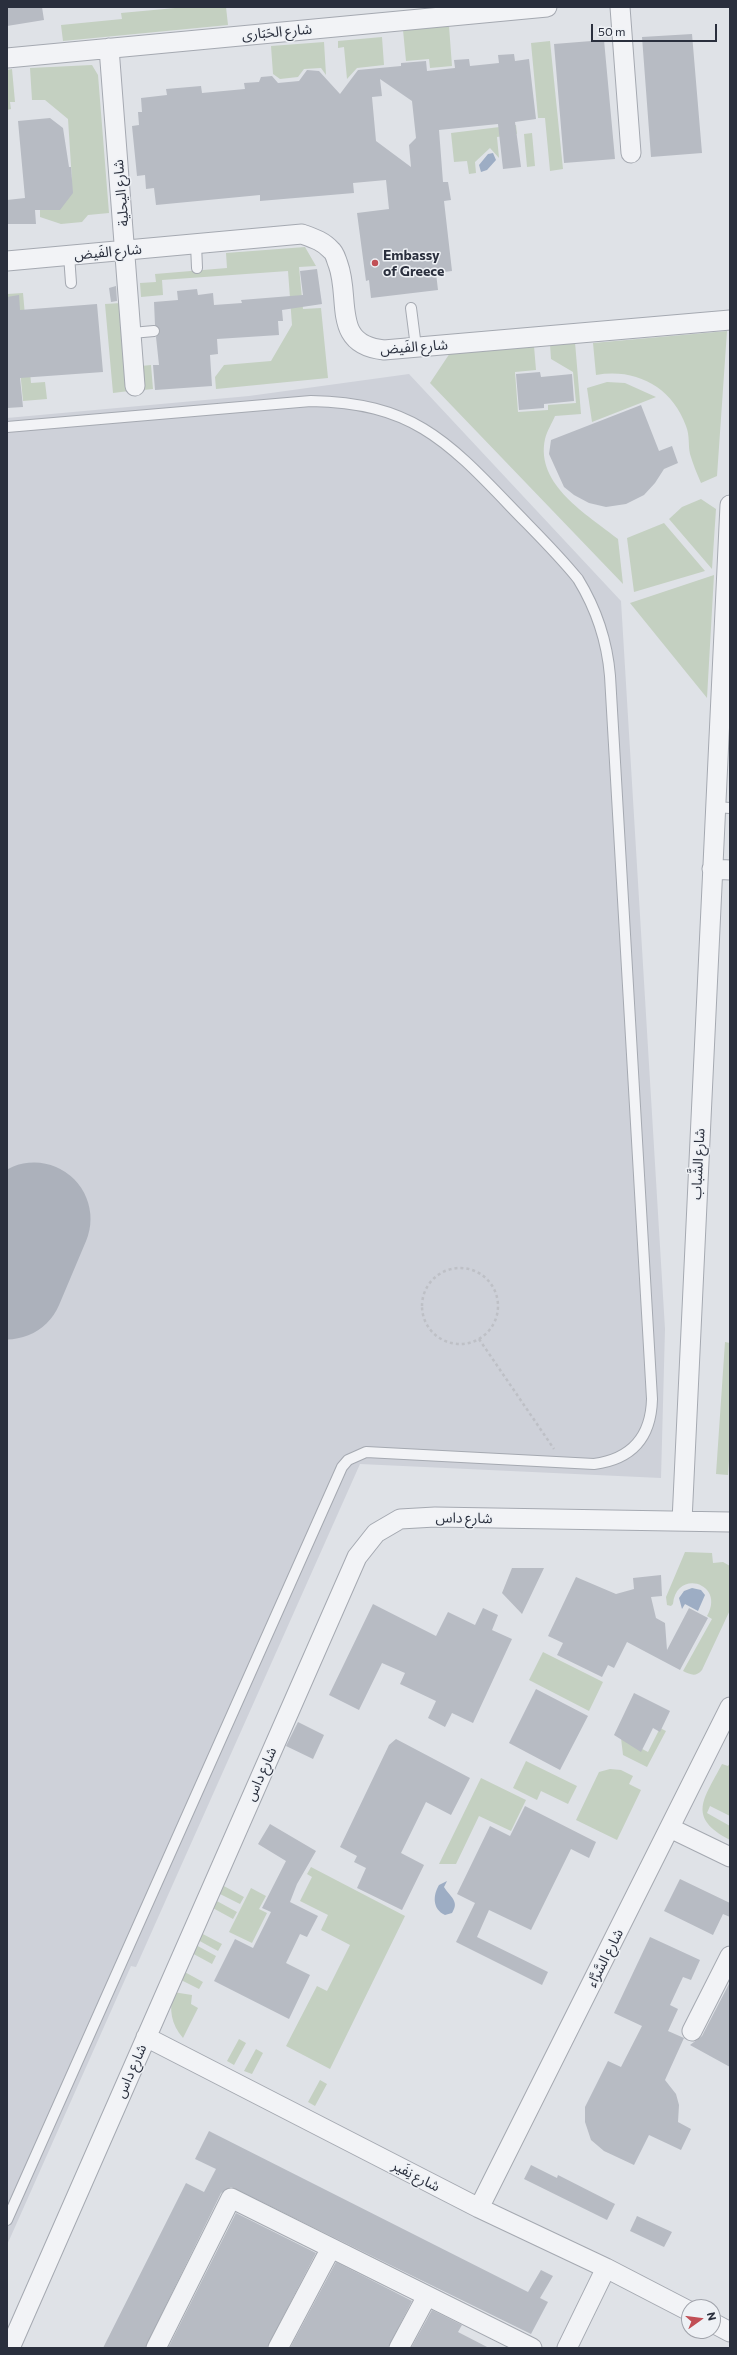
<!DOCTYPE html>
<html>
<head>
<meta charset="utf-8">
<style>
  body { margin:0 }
  #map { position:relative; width:737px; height:2355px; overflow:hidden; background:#dfe2e7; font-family:Commissioner,sans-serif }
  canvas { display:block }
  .frame { position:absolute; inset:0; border:8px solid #2a2f3d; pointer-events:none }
  .north { position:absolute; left:681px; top:2299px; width:40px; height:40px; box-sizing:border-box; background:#eef1f5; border:1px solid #a0a3ab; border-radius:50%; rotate:76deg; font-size:11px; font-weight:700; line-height:16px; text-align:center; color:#2a2f3d }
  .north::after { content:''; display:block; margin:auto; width:14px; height:18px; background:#c14f56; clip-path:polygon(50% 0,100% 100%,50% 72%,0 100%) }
  .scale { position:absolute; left:591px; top:24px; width:126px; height:18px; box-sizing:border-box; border:2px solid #2a2f3d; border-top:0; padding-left:5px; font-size:12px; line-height:14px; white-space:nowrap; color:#2a2f3d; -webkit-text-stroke:3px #eef1f5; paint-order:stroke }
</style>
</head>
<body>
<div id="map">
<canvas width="737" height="2355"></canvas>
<div class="frame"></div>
<div class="north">N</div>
<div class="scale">50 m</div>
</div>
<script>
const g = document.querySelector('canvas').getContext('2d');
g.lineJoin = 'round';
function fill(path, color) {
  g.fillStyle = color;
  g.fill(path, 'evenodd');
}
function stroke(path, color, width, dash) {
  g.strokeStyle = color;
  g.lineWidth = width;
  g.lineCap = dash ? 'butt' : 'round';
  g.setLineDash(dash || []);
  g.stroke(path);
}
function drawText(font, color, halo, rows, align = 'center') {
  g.font = font + ' Commissioner,"Noto Sans Arabic",sans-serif';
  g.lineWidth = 3;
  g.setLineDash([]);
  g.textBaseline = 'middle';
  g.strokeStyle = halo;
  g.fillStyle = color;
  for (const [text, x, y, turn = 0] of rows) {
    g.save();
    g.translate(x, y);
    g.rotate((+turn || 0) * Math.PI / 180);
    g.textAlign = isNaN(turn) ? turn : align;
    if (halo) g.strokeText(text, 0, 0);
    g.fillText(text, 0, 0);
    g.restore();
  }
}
fill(new Path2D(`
  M409,374L621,601L665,1329L661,1478L360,1464L136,1967L131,1966L7,2245V418L249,396Z`), '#ced1d9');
fill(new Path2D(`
  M186,7H226L228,25L63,41L61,25L122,19L121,13Z
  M449,26L452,66L430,68L429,59L406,61L403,30Z
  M382,37L384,65L357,68L347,79L344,47L338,48V41Z
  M550,41L563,169L550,171L545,118H538L531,43Z
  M324,42L326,75L321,68L304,69L298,77L280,79L273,74L271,46Z
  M92,65L98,75L109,213L88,215L82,222L61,224L40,217V206L54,205L72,181L68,119L45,100H32L30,68Z
  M12,69L15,102H10L11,109L7,110V70Z
  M516,125L517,134L497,137L499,158L490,148L475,162L476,173L469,174L467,161L454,162L451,133Z
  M532,133L535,166L527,167L524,134Z
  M305,247L316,266L299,267L303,309L321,308L328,378L216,389L215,377L224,365L271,361L292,325L288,271L162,280L163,295L141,297L140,283L156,282L155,274L227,268L226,253Z
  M23,293L31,383L45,382L47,399L23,401L16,328L7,324V294Z
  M121,303L129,391L113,393L105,304Z
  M727,331L717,476L701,483C697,474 693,464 690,454C688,445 690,436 686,426C672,387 636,368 596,375L593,343Z
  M575,342L581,414L555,416C552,423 547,431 545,439C535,485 588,515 618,539L623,584L430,383L450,353L534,346L536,370L515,372L518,412L548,410V405L576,403L573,372L551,359L550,344Z
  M151,365L153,389L143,390L141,366Z
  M607,382L625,383L656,397L592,422L587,388Z
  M701,499L716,509L712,569L669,519L682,507Z
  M664,523L705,571L634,592L627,538Z
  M714,575L707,698L630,603Z
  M725,1342L730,1343V1446L728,1475L716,1474Z
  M685,1552L712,1553L713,1563L723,1562L730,1566V1610L702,1670C696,1677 691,1675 683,1671L712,1619L707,1616C726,1583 676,1568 673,1604L671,1606L667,1605L666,1597Z
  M543,1652L603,1682L589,1711L529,1680Z
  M660,1728L666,1731L647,1767L623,1755L621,1738L648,1752Z
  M526,1761L577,1786L568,1804L541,1791L537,1800L513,1788Z
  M730,1763V1816L710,1806L707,1813L730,1826V1840C686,1817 704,1799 722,1764L728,1766Z
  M610,1769L621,1770L633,1776L629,1784L641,1790L617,1840L576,1820L599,1772Z
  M481,1778L526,1800L511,1831L479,1816L456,1864H439Z
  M311,1867L405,1916L330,2069L286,2046L317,1986L327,1991L350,1945L321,1930L328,1915L300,1901L312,1877L307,1874Z
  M222,1885L244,1897L240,1904L218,1893Z
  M251,1888L266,1896L259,1909L267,1913L252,1943L229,1932Z
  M215,1900L237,1912L233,1919L211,1907Z
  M199,1932L222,1944L218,1951L196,1939Z
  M194,1944L216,1956L212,1964L190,1952Z
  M181,1970L203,1982L199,1989L177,1978Z
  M173,1992L192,1995L191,2004L198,2008L183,2038C171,2024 169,2010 173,1992Z
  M239,2039L246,2043L234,2065L227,2061Z
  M256,2049L263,2053L252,2074L244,2071Z
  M320,2080L327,2084L315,2106L308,2102Z`), '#c4d0c1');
fill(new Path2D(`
  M493,153L496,160L487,170L481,172L479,165L488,154Z
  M692,1588L701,1590L705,1595L698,1611L685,1604L682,1609L679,1598L684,1591Z
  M447,1881L444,1887C450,1897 460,1901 452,1913L445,1915C432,1909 433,1895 439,1885Z`), '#9dadc4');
stroke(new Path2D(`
  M7,1283L34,1219`), '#acb1bb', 113);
fill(new Path2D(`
  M7,7H42L44,20L7,26Z
  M692,34L702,153L651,157L642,37Z
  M604,40L615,159L564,163L554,44Z
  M514,54L515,61L529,59L536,119L515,122L521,167L503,169L498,124L439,130L443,182H448L451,200L444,201L452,271L436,273L438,290L371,298L369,280L366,281L357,213L389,209L386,180L353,183L354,193L260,201V195L156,205L154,188L146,189L145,175L137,176L132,126L139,125L138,112H142L141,98L167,95L166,89L201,86L202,93L245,89L244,83L259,82L261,77L272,76L278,83L299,81L307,70L319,71L340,94L358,70L401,66V63L426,61L427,71L455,68L454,60L469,59L470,66L499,63L498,55ZM380,79L412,101L416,138L409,145L411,167L376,141L372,97L382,96Z
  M50,118L63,128L69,167H71L73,193L60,210H35L36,224H7V200L25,198L18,121Z
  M317,269L322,304L282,310L283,321H278L279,335L217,339L218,354L210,355L212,386L155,390L153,365H159L156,337L160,331L155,325L154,302L178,300L177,291L197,289L198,295L213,293L214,305L242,303L241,300L303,295L300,271Z
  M116,286L117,301L111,302L109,288Z
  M19,295L20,310L97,304L103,372L20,378L23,407L7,408V297Z
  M540,372L541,377L572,374L574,401L544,404V408L519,410L516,374Z
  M641,405L659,451L672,446L678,463L664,469L655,483L644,495L626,504L606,507L589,503L574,495L564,487L549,454L551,440Z
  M512,1568H544L522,1614L502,1593Z
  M661,1575L662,1596L651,1597L656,1618L665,1623L667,1650L689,1608L708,1618L680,1670L627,1642L614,1668L608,1665L602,1677L557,1655L563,1643L548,1636L576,1577L616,1594L634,1589L633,1578Z
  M373,1604L436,1636L448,1612L475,1625L483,1608L498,1615L492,1630L512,1639L473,1723L452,1713L445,1727L428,1718L436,1701L400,1684L405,1673L382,1663L359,1710L329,1695Z
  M536,1689L588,1716L560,1770L509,1743Z
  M634,1693L670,1711L660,1732L653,1728L641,1752L614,1735Z
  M298,1722L324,1735L313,1759L286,1746Z
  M396,1739L470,1778L451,1815L426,1802L401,1853L424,1865L402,1910L357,1888L366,1868L354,1862L357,1856L340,1847L389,1745Z
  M525,1806L596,1842L589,1858L571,1849L531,1930L489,1910L477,1937L548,1972L542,1985L456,1942L475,1903L457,1894L490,1826L510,1836Z
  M270,1824L316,1851L297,1884L290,1902L318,1916L307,1937L300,1934L286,1963L310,1975L289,2019L214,1981L235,1939L253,1948L271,1912L262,1908L286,1861L258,1844Z
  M680,1879L730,1903V1917L723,1914L713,1935L664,1911Z
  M650,1937L700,1960L691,1980L683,1977L670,2005L678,2009L668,2031L684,2038L665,2080L676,2094L679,2105L678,2122L691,2129L681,2150L649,2135L634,2165L604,2151L591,2140L585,2122V2107L608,2061L621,2067L642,2026L614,2013Z
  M730,1982V2067L690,2045L702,2036Z
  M209,2131L528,2292L541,2270L553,2276L540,2298L548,2302L531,2334L231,2187L221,2193L145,2348H103L186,2183L204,2192L216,2169L195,2159Z
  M531,2165L557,2178L558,2175L615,2204L607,2220L524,2179Z
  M236,2213L316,2253L267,2348H168Z
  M637,2216L672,2232L664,2247L630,2231Z
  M336,2262L412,2301L388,2348H290Z
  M432,2310L462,2325L458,2332L489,2348H411Z`), '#b7bbc3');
const service = new Path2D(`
  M196,244L197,268
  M69,255L71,283
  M411,308L416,347
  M132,333L154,331
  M7,427L311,401C410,403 445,438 510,506C533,530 557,553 578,579C597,610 607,640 610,676L652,1399C651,1437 632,1459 594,1464L366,1452L348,1460L342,1467L7,2220
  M715,807L730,808`);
const minor = new Path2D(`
  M620,7L631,153
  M109,48L135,386
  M7,58L547,7
  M7,261L302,234C313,238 323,241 331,250C335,253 336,259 338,264C351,299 331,345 384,350L730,320
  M712,869L730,870
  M682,1521L730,505
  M670,1828L730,1857
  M692,2031L730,1956
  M146,2037L479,2208L606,2268L689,2311
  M479,2208L730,1707
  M713,2323L730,2332
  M10,2348L357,1557L376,1533L400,1519L435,1517L730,1522
  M156,2348L231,2198L532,2348
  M278,2348L331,2248
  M399,2348L427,2296
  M567,2348L606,2268`);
stroke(service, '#a5a9b1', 12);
stroke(minor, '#a5a9b1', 21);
stroke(new Path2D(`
  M422 1306a38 38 0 1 1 76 0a38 38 0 1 1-76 0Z
  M479,1339L554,1449`), '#bec0c6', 2.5, [3, 3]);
stroke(service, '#f2f3f6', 10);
stroke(minor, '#f2f3f6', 19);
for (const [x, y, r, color] of [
  [375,263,4,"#c14f56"]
]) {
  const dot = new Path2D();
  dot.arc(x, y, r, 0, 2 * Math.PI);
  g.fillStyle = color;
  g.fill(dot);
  stroke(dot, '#eef1f5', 1.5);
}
drawText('14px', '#2a2f3d', '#eef1f5', [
  ["شارع الحَبَارى",277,32,-5],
  ["شارع اليحلية",121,193,-95],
  ["شارع الفَيض",108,252,-5],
  ["شارع الفَيض",414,347,-4],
  ["شارع الشَّباب",698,1164,-87],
  ["شارع داس",464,1518,1],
  ["شارع داس",261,1774,-66],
  ["شارع السَّرَّاء",605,1958,-63],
  ["شارع داس",131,2071,-66],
  ["شارع نِفَير",416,2176,27]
]);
drawText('bold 14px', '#2a2f3d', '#eef1f5', [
  ["Embassy",383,255],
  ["of Greece",383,271]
], 'left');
</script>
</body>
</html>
